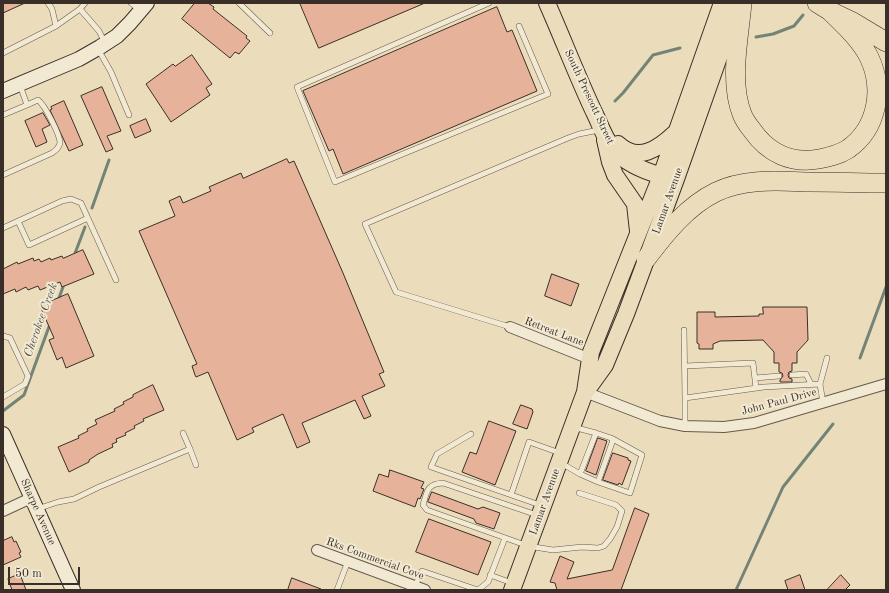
<!DOCTYPE html>
<html>
<head>
<meta charset="utf-8">
<style>
  body { margin:0 }
  #map { position:relative; width:889px; height:593px; overflow:hidden; background:#ebddbc; font-family:"Old Standard TT",serif }
  canvas { display:block }
  .frame { position:absolute; inset:0; border:4px solid #3a2f28; pointer-events:none }
  .scale { position:absolute; left:8px; top:567px; width:72px; height:18px; box-sizing:border-box; border:2px solid #3a2f28; border-top:0; padding-left:5px; font-size:12px; line-height:14px; white-space:nowrap; color:#3a2f28; -webkit-text-stroke:3px #f2e9d3; paint-order:stroke }
</style>
</head>
<body>
<div id="map">
<canvas width="889" height="593"></canvas>
<div class="frame"></div>
<div class="scale">50 m</div>
</div>
<script>
const g = document.querySelector('canvas').getContext('2d');
g.lineJoin = 'round';
function stroke(path, color, width, dash) {
  g.strokeStyle = color;
  g.lineWidth = width;
  g.lineCap = dash ? 'butt' : 'round';
  g.setLineDash(dash || []);
  g.stroke(path);
}
function fill(path, color) {
  g.fillStyle = color;
  g.fill(path, 'evenodd');
}
function drawText(font, color, halo, rows, align = 'center') {
  g.font = font + ' "Old Standard TT",serif';
  g.lineWidth = 4;
  g.setLineDash([]);
  g.textBaseline = 'middle';
  g.strokeStyle = halo;
  g.fillStyle = color;
  for (const [text, x, y, turn = 0] of rows) {
    g.save();
    g.translate(x, y);
    g.rotate((+turn || 0) * Math.PI / 180);
    g.textAlign = isNaN(turn) ? turn : align;
    if (halo) g.strokeText(text, 0, 0);
    g.fillText(text, 0, 0);
    g.restore();
  }
}
stroke(new Path2D(`
  M756,37L773,34L794,26L803,15
  M615,101L623,93L653,55L680,48
  M92,208L109,160
  M74,256L85,227
  M58,301L64,284
  M860,358L886,287
  M3,411L24,395L50,324
  M736,590L783,487L833,424`), '#738477', 3);
const building = new Path2D(`
  M3,3H25L3,13Z
  M195,3H208L214,7L213,9L247,36L246,38L250,41L239,54L235,52L230,58L182,19Z
  M300,3H425L319,48Z
  M497,7L507,32L512,30L537,91L343,174L333,149L329,151L303,91Z
  M192,55L212,84L206,88L210,95L171,122L146,84L173,64L175,66Z
  M102,87L121,131L107,136L113,149L106,152L81,96Z
  M64,101L83,145L69,151L50,110L52,109L51,107Z
  M43,113L50,125L42,129L47,142L36,147L25,121Z
  M146,119L151,131L135,138L130,126Z
  M287,159L289,163L294,161L343,273L384,372L379,374L385,386L362,396L371,416L364,419L355,400L302,423L310,442L297,448L283,414L252,428L254,432L237,440L208,372L196,377L195,375L192,366L197,364L139,231L175,216L169,201L180,196L183,203L211,191L209,187L241,173L243,178Z
  M83,250L94,274L62,287L60,282L40,290L38,286L28,290L26,287L16,292L15,289L3,294V269L17,262L18,264L33,258L34,261L39,259L41,262L50,258L51,260L62,256L63,258Z
  M552,274L579,284L571,306L545,296Z
  M68,294L94,356L66,368L62,357L57,360L49,340L54,338L40,306Z
  M763,307H807L808,340L797,352V363H792V371L789,372L788,375L789,378L792,379V382H780V380L783,376L782,373L779,372V363H774V352L763,340L720,341L713,344V349H699V344L697,343V312H715V317L759,316V314H763Z
  M153,385L164,410L143,419L144,421L134,426L135,428L125,433L126,435L116,439L117,442L112,444L113,447L98,454L89,460V462L69,472L58,447L79,438L78,436L88,431L87,429L97,424L95,420L115,411L114,409L124,404L123,402L133,397V395Z
  M521,405L532,409L533,412L527,429L513,424Z
  M489,421L516,431L495,485L462,472L470,452L476,454Z
  M598,438L607,441L596,475L586,471Z
  M613,453L628,458V460L631,461L622,485L619,483L618,485L603,480Z
  M390,470L424,482L421,488L424,489L420,499L418,498L415,507L373,491L379,474L388,477Z
  M432,492L478,509L483,507L500,513L494,529L476,523L474,519L428,502Z
  M635,508L649,514L621,590H557L555,583L550,582L560,556L574,562L567,579L612,570Z
  M429,519L491,542L478,575L416,552Z
  M12,537L14,542L16,541L21,552L19,553L21,557L3,565V541Z
  M20,574L26,590H12L8,579Z
  M800,575L805,590H788L785,581Z
  M841,575L850,585L845,590H827Z
  M292,578L321,589V590H288Z`);
fill(building, '#e7b29a');
stroke(building, '#3a2f28', 1);
const lane = new Path2D(`
  M85,3L80,9L99,31L105,43
  M131,3L140,10
  M239,3L270,33
  M489,3L297,87L335,182L548,94L519,26
  M56,26L80,9
  M98,49L111,72L129,115
  M3,53L56,26L52,9L48,3
  M3,115L27,105
  M3,175L52,153C56,150 59,148 60,143C60,135 45,105 38,100L27,105L20,85
  M18,221L29,245L88,218
  M3,228L62,201L71,199L81,203L116,280
  M510,327L396,292L365,224L568,138L579,134L599,130
  M684,330L685,398
  M3,336L10,338L28,376L25,384L3,397
  M685,366L753,363L756,388
  M792,375L806,374L811,384
  M755,378L779,376
  M820,384L827,358
  M685,426V398L764,387L820,384L823,403
  M573,427L596,433L580,474L598,482L630,493L642,455L611,438L596,433
  M183,433L190,449
  M471,434L437,454L431,467L540,505
  M561,463L580,474
  M598,482L613,440
  M511,495L529,442L560,453
  M37,509L58,502L74,499L99,487L190,449L196,465
  M537,515L443,483C427,484 427,491 423,505L427,510L528,546L553,550L582,547L598,548L604,546L610,539L617,527L622,511L616,505L579,493
  M490,575L512,583
  M415,586L422,571L478,590L488,582L505,538
  M337,590L348,561`);
const street = new Path2D(`
  M510,327L590,359
  M585,392L660,421L685,426L724,427L754,423L886,384
  M3,511L31,498
  M317,550L425,590`);
const secondary = new Path2D(`
  M3,91L79,59L100,47L117,36L130,23L147,3
  M3,434L73,590`);
const primary = new Path2D(`
  M547,3C563,39 577,76 594,112C601,126 606,143 618,154C631,166 653,174 670,178
  M605,140L610,162L615,175L635,204L638,231
  M618,144C638,163 658,149 675,133
  M587,390L605,365L626,314L676,179L738,3
  M512,590L585,392L591,352L661,176L722,3`);
const highway = new Path2D(`
  M742,3C739,38 729,81 742,114C744,120 748,125 752,130C768,153 791,164 819,159C829,157 839,155 848,149C878,128 884,88 869,57C860,39 844,25 830,11
  M817,3L830,11L853,22L886,42
  M646,259C665,234 687,206 716,192C745,178 778,181 810,182C835,182 861,183 886,183`);
stroke(lane, '#665a4d', 6);
stroke(street, '#665a4d', 12);
stroke(secondary, '#3a2f28', 16);
stroke(primary, '#3a2f28', 18);
stroke(highway, '#3a2f28', 20);
stroke(lane, '#f2e9d3', 5);
stroke(street, '#f2e9d3', 10);
stroke(secondary, '#f2e9d3', 14);
stroke(primary, '#ebddbc', 16);
stroke(highway, '#ebddbc', 19);
drawText('11px', '#3a2f28', '#f2e9d3', [
  ["South Prescott Street",589,97,65],
  ["Lamar Avenue",668,201,-70],
  ["Retreat Lane",554,332,21],
  ["John Paul Drive",779,402,-15],
  ["Lamar Avenue",545,502,-70],
  ["Sharpe Avenue",38,512,66],
  ["Rks Commercial Cove",375,559,20]
]);
drawText('italic 12px', '#525249', '#f2e9d3', [
  ["Cherokee Creek",41,320,-70]
]);
</script>
</body>
</html>
